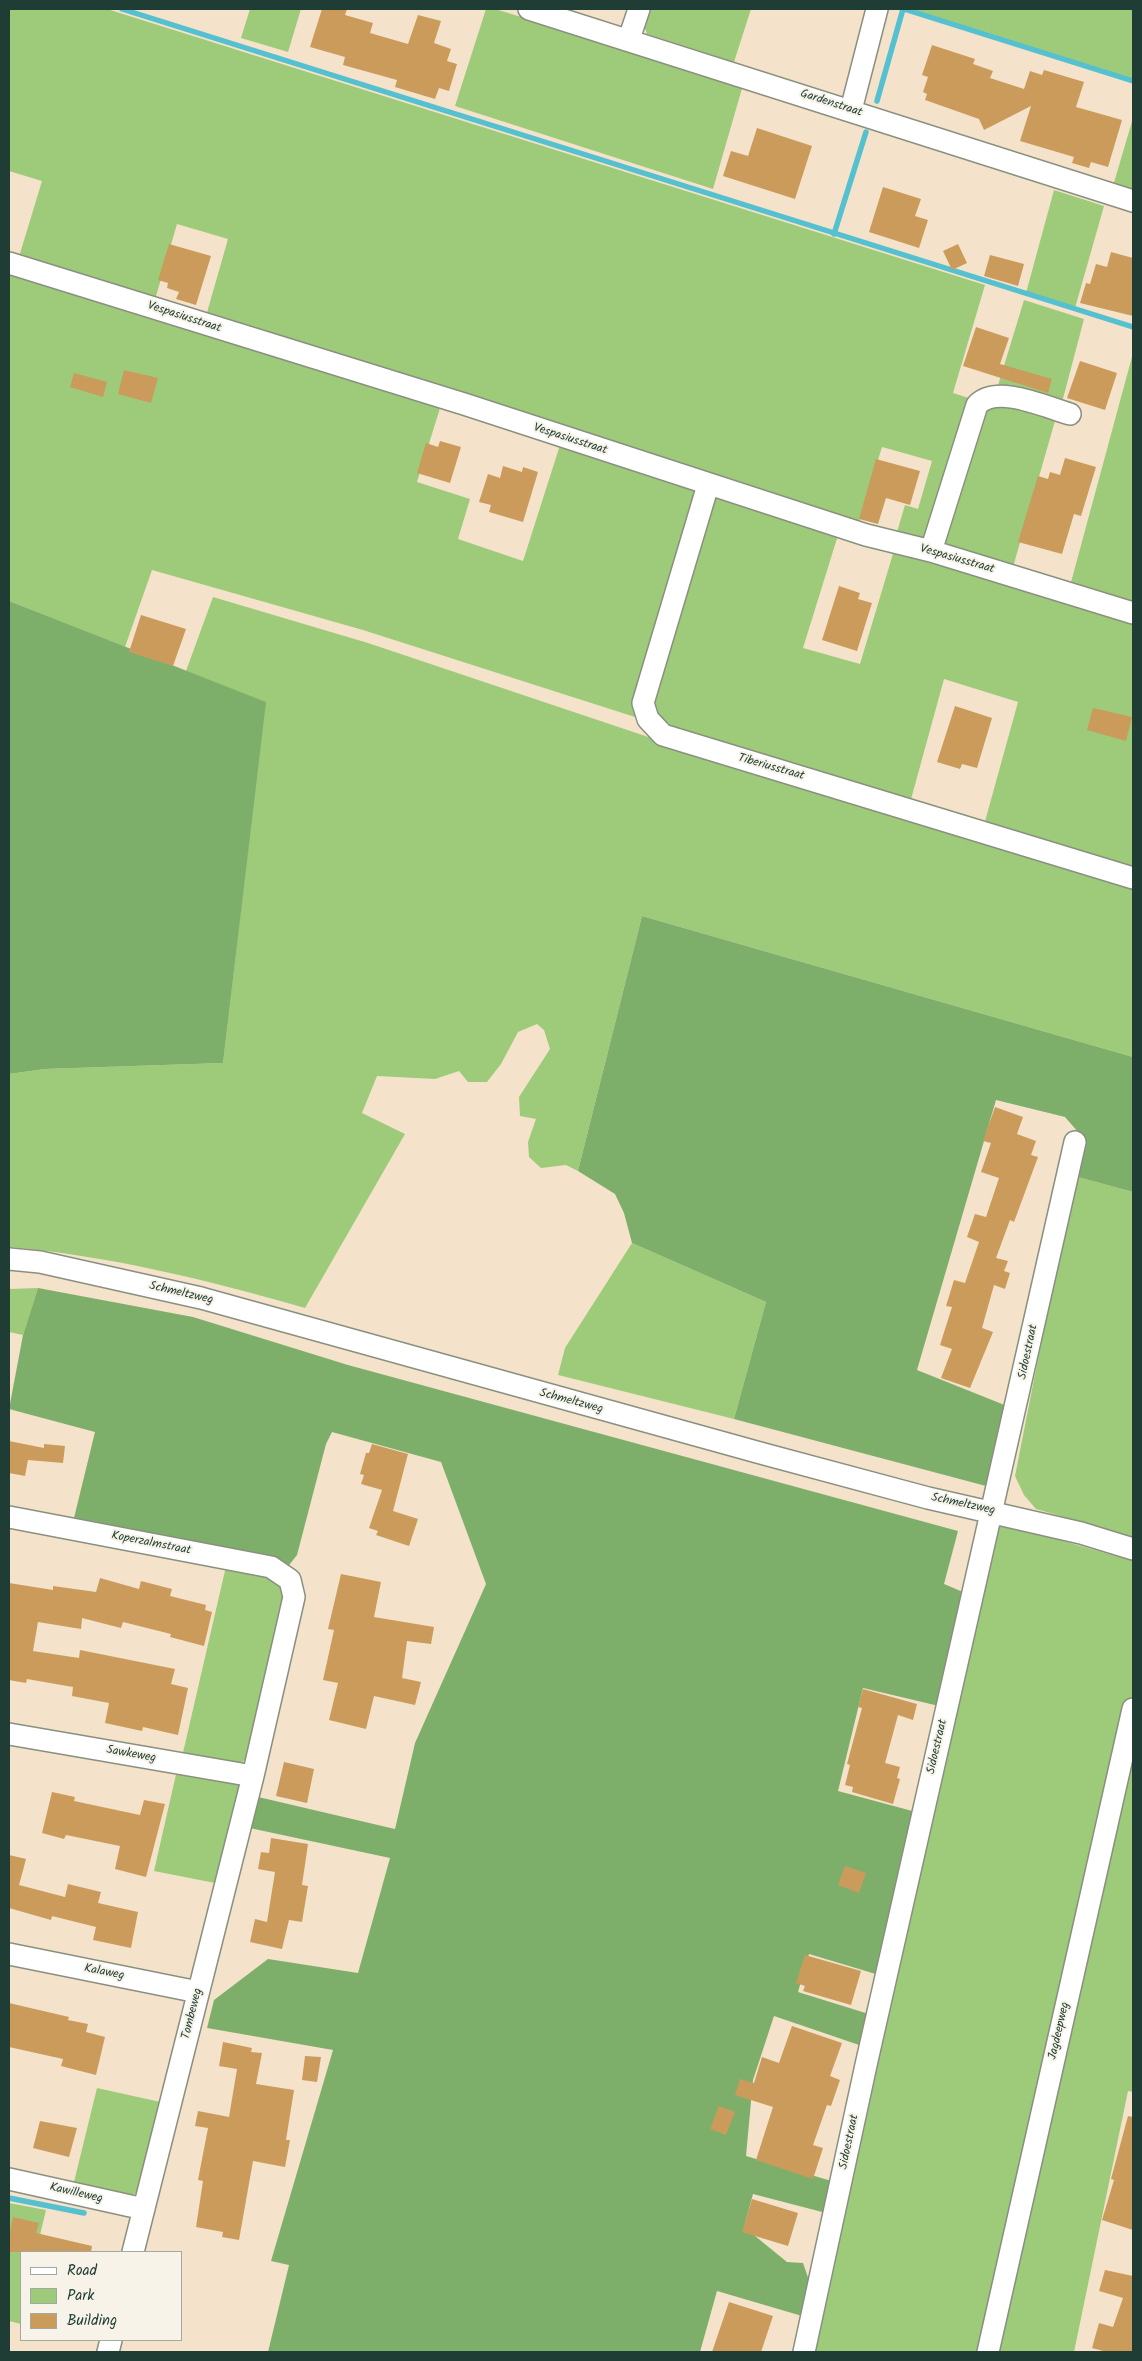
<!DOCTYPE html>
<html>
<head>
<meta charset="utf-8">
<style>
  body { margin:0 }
  #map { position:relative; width:1142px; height:2361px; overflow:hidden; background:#f4e3ca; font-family:Kalam,sans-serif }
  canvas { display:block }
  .frame { position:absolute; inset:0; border:10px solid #1f3d34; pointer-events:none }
  .legend { position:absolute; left:20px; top:2251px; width:162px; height:90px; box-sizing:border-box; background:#f7f3e8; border:1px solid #a1aaa0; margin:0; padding:6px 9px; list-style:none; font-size:15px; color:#1f3d34 }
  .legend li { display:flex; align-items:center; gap:10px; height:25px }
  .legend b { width:25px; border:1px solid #a1aaa0 }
</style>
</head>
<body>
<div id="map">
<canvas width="1142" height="2361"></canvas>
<div class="frame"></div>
<ul class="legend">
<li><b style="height:6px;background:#fff"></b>Road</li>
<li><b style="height:14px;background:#9dcb7a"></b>Park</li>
<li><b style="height:14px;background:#cb9b5b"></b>Building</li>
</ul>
</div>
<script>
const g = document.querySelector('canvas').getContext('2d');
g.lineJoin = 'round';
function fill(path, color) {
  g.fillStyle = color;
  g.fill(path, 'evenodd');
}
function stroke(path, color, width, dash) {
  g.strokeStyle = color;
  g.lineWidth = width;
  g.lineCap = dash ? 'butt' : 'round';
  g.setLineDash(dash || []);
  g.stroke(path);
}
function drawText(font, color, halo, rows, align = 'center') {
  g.font = font + ' Kalam,sans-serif';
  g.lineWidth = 4;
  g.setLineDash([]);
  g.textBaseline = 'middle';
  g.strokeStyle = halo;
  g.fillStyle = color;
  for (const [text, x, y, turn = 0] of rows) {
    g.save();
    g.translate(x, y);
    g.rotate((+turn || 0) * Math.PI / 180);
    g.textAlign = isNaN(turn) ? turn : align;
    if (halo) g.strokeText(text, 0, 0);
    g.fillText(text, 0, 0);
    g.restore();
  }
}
fill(new Path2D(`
  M9,9H107L985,285L953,393L972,399L923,540L897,532L905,505L918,509L932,461L882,447L858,525L204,323L228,239L177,224L154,303L18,260L42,181L9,171Z
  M250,9H301L288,52L241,38Z
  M486,9H495L743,85L713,189L455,106Z
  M649,9H751L734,62L647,34L644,26Z
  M904,9H1133V81Z
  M1133,118V193L1113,186Z
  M1054,190L1104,206L1075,308L1026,293Z
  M9,268L441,405L417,482L470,499L458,539L523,561L561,442L698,489L643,714L635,717L363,630L152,570L125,647L9,601Z
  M1024,300L1084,319L1060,410L996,392Z
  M1133,353V606L1070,586Z
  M990,400L1057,414L1013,567L951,549L945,544V532Z
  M717,497L839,532L803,648L860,664L895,547L1133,619V870L984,825L1018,702L944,679L910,803L669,731L650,712L713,500Z
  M213,597L368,643L687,750L1133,885V1057L642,916L578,1171L566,1165L541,1168L529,1157L528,1142L536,1119L520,1116L519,1097L550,1049L544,1030L537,1024L518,1032L501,1064L487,1082H468L459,1071L435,1079L377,1076L362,1113L405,1134L305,1308C208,1280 110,1256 9,1247V1074L45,1069L223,1063L265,702L186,671Z
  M1074,1176L1133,1192V1537L1036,1509L1024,1495L1015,1476Z
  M632,1243L766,1302L734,1419L558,1375L565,1348Z
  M38,1288L23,1335L9,1332V1289Z
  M1011,1526L1133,1561V2092L1128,2091L1074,2352H810L994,1535L1000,1527Z
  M227,1562C258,1569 278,1568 288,1603L250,1756L241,1763L182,1757Z
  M177,1770L237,1781L240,1787L220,1884L154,1871Z
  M97,2088L165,2103L139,2191L131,2196L73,2186Z
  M9,2203L46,2210L36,2252H21V2324L9,2321Z`), '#9dcb7a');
fill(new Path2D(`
  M9,601L266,702L223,1063L45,1069L9,1074Z
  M642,916L1133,1057V1192L1074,1176L1085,1140L1065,1117L996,1100L917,1370L1007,1406L986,1486L734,1419L766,1302L632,1243L624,1213L615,1194L578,1171Z
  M38,1288L193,1317L348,1365L958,1531L944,1584L963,1592L939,1706L863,1688L838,1791L916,1812L879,1975L809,1954L798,1992L872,2015L865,2047L774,2016L753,2080L746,2156L835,2182L826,2213L753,2194L744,2227L787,2262L803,2263L811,2286L802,2316L717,2291L700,2352H268L289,2265L271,2261L333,2050L207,2028L214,2000L268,1959L358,1973L390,1858L245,1827L254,1796L395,1829L415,1743L486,1584L441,1462L332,1432L326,1444L297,1555L286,1569L73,1522L95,1432L9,1409L23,1335Z`), '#7eaf6a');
stroke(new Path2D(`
  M122,9L1133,327
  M904,9L1133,81
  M877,101L903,9
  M834,234L866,132
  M9,2198L84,2213`), '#55c0cf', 5.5);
fill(new Path2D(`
  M322,9H347L345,15L373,23L370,33L408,44L418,15L441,21L434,43L451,49L447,61L457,64L449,91L439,88L435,99L395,87L397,80L343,65L345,57L310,47Z
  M932,45L975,59L973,64L993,71L990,78L1024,89L1030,71L1042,75L1044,70L1084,82L1076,107L1122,120L1108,167L1091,162L1089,168L1072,163L1074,157L1020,141L1031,106L984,130L979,119L925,100L927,94L923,92L928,77L922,75Z
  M757,128L812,146L795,199L723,176L731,151L748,156Z
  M883,187L921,199L915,216L928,220L919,248L869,232Z
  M169,244L211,256L196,305L176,299L179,292L167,288L168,283L158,280Z
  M958,244L967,263L952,270L943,251Z
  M1111,252L1133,258V316L1080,303L1086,283L1090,284L1096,264L1107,267Z
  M990,255L1024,264L1018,286L984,276Z
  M976,327L1009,338L1000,364L1052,379L1048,393L963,366Z
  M1080,361L1117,373L1105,410L1067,398Z
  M124,370L158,378L151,403L118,394Z
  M74,373L107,382L103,397L70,387Z
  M440,441L461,447L450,483L417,473L426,443L438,447Z
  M1065,458L1096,467L1081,516L1074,514L1062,554L1018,542L1038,476L1048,479L1050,472L1060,475Z
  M876,459L920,471L910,505L886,498L878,524L859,519Z
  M503,466L522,472L523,467L538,472L523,522L489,512L491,505L479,502L488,474L500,478Z
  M839,586L860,593L858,599L872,603L857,651L822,640Z
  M141,615L186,629L173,666L129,652Z
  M955,706L992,718L977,768L962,764L960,769L937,762Z
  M1093,708L1132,717L1126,741L1087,730Z
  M995,1107L1023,1117L1017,1134L1036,1141L1031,1155L1038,1157L1014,1222L1010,1220L996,1258L1008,1261L1004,1271L1010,1273L1005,1289L994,1285L982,1328L993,1332L970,1388L941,1378L952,1349L940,1345L952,1307L946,1306L954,1280L965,1283L979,1242L967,1237L975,1214L986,1217L999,1178L981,1172L991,1143L983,1141Z
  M9,1441L44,1448V1444L65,1446L63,1463L28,1460L25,1476L9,1473Z
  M372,1444L408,1454L393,1511L418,1519L409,1546L376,1535L378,1531L369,1528L382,1490L361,1484L364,1475L360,1474L366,1453H369Z
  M341,1574L381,1582L374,1617L434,1627L431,1644L407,1641L402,1678L421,1682L415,1705L374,1696L366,1729L329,1720L338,1683L323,1680L334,1630L328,1629Z
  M100,1578L139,1589L141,1581L172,1589L170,1596L206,1605L205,1610L212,1612L204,1646L170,1637L171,1634L123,1622L121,1628L82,1618L81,1629L38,1622L33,1651L79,1658L80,1650L175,1669L171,1684L188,1688L178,1735L143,1727L142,1731L105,1723L109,1703L72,1696L73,1687L27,1679L26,1683L9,1680V1583L53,1590V1586L96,1592Z
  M863,1689L917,1704L913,1720L898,1715L885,1763L900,1767L897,1778L900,1779L893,1804L852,1792L853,1787L845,1785L850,1765L847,1764L862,1708L858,1707Z
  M284,1762L314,1769L307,1803L276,1796Z
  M52,1792L75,1797L74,1801L140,1815L144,1800L165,1804L146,1877L115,1869L120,1846L66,1835L64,1839L42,1833Z
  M271,1838L308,1844L302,1885L308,1886L302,1922L289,1920L282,1949L250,1942L255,1919L267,1922L275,1872L258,1869L261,1852L269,1853Z
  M9,1855L26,1859L19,1885L65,1897L68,1884L101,1892L98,1903L138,1912L131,1948L93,1940L96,1927L52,1916L51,1920L9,1908Z
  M845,1866L866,1873L859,1893L838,1885Z
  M805,1955L861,1971L851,2005L803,1991L805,1986L796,1983Z
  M9,2003L69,2017L68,2020L88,2024L86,2032L105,2037L96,2075L61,2066L63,2059L9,2047Z
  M792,2026L842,2043L830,2076L840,2080L831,2106L827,2105L813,2145L823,2148L813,2179L756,2160L773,2107L735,2095L740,2079L754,2083L762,2057L779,2063Z
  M223,2042L252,2048L251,2052L262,2053L256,2084L294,2090L286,2140H290L285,2167L253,2161L239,2240L222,2237L223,2232L196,2227L203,2181L198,2180L208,2128L195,2126L198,2111L229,2117L237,2069L219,2066Z
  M305,2056L321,2057L317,2082L302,2080Z
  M719,2106L735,2112L726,2135L710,2129Z
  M1128,2116L1133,2117V2230L1102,2220L1114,2180L1111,2179Z
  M40,2121L77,2128L69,2157L33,2148Z
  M752,2199L798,2213L788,2246L742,2232Z
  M13,2217L39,2223L36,2233L92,2246L91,2252H9V2237Z
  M1105,2270L1133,2276V2352H1107L1092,2348L1099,2323L1113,2327L1123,2298L1099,2291Z
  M729,2302L773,2316L761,2352H712Z`), '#cb9b5b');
const minor = new Path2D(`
  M529,9L1133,201
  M629,39L639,9
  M851,110L877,9
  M9,263L464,404L866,535L931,551L1133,613
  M708,485L643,703L648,719L663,735L1133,878
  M931,551L977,405C997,384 1045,407 1070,414
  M9,1259L40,1262L201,1298L764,1454L928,1498L1081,1533L1133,1549
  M9,1517L271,1567L290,1580L294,1597L253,1776L133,2252
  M9,1734L253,1776
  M9,1954L198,1992
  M9,2179L144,2209
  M108,2352L111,2340
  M804,2352L866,2065L1075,1142
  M988,2352L1133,1709`);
stroke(minor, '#8a907f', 24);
stroke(minor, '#fff', 21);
drawText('12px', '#1f3d34', '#f7f3e8', [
  ["Gardenstraat",831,104,18],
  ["Vespasiusstraat",184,318,18],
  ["Vespasiusstraat",570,440,18],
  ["Vespasiusstraat",957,560,16],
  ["Tiberiusstraat",771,768,16],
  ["Schmeltzweg",181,1294,13],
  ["Sidoestraat",1029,1352,-78],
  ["Schmeltzweg",571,1402,15],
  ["Schmeltzweg",963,1505,12],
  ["Koperzalmstraat",151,1544,11],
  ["Sidoestraat",938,1747,-77],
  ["Sawkeweg",131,1755,10],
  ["Kalaweg",104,1973,11],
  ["Tombeweg",193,2014,-76],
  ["Jagdeepweg",1060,2031,-77],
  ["Sidoestraat",850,2142,-78],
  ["Kawilleweg",76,2194,13]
]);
</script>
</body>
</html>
